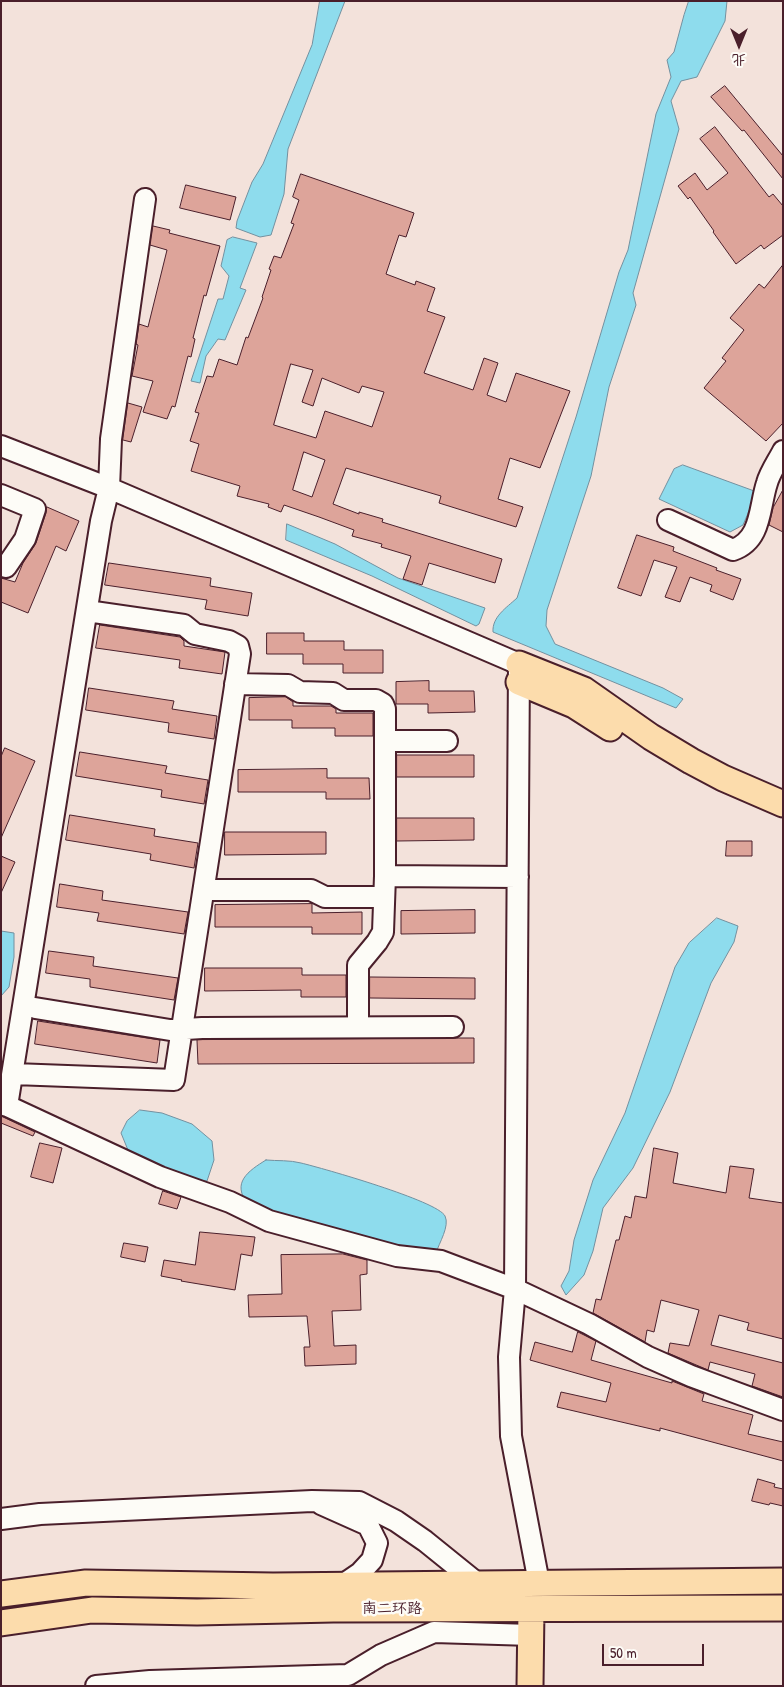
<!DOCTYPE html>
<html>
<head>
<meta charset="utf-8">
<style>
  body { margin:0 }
  #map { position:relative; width:784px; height:1687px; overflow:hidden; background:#f3e2db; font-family:"Patrick Hand","LXGW WenKai TC",sans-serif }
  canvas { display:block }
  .frame { position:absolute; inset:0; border:2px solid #4a1f2b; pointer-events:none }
  .north { position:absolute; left:714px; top:20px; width:50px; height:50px; -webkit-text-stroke:4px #fdfcf7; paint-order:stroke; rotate:180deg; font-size:14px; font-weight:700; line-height:20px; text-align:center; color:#4a1f2b }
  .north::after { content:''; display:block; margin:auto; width:18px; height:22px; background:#4a1f2b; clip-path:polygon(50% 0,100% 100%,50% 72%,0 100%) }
  .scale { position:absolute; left:602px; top:1644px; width:102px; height:22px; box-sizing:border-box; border:2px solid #4a1f2b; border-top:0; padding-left:6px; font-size:15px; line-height:18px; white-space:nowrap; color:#4a1f2b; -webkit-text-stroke:4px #fdfcf7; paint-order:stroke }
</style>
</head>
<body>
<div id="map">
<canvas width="784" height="1687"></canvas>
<div class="frame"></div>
<div class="north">北</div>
<div class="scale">50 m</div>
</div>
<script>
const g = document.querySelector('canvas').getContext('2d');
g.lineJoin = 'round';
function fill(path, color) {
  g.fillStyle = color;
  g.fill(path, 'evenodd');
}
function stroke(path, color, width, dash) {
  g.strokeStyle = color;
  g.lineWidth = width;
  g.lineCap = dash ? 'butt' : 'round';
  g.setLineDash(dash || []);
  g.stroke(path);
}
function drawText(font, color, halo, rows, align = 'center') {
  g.font = font + ' "Patrick Hand","LXGW WenKai TC",sans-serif';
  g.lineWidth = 5;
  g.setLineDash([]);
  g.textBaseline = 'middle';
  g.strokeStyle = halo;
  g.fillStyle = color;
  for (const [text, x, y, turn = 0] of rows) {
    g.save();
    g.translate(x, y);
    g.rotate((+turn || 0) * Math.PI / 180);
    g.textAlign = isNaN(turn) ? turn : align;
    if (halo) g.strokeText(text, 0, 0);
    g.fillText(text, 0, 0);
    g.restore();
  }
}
const water = new Path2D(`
  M320,1H345L288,149L284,194L271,235L260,237L236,228L237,221L252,182L263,164L312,45Z
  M689,1H727L725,21L697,77L681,81L671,101L679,129L633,293L636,305L609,387L591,476L547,610L546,626L555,644L663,688L683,699L676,708L493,632C492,617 506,608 517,598L576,417L619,272L628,250L656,114L671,77L667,60L674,52L684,15Z
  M233,237L257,243L240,288L246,290L225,340L218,339L206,356L200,383L191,381L218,299H223L229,276L221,266L227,240Z
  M683,465L757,492L743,525L730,532L659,499L674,469Z
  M287,524L335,544L398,578L485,608L479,624L476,626L372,576L286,540Z
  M717,918L738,926L734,942L711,983L670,1092L633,1168L603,1208L593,1251L584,1275L566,1295L561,1286L569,1271L574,1240L593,1180L625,1113L675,967L689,943Z
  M1,931L14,933V957L9,987L1,996Z
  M140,1110L162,1113L192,1124L212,1141L214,1160L207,1181L193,1180L130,1155L121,1133L127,1121Z
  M266,1160C277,1161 290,1160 301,1163C322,1168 438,1201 445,1216C450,1226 439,1243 436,1253L409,1250L248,1204C231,1183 248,1171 266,1160Z`);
fill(water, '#8edced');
stroke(water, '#73909f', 1);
const building = new Path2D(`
  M725,86L783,156V179L744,130L742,131L711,97Z
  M715,127L769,197L773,194L783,206V235L764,249L761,245L736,264L713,232L714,231L690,197L688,199L678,186L695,173L707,190L728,173L700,139Z
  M301,174L414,213L406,237L399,235L386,274L415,285L416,281L435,288L427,311L445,317L424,373L473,390L484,358L498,363L487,395L506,402L516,373L570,391L540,468L510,458L498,499L523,507L516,527L439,503L441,496L346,468L333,504L359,514V512L383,519L382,522L502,559L495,583L429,563L422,585L403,579L411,556L381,547L382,544L352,536L354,530L319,517L284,505L281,512L268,507L269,504L237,496L240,486L191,471L199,444L190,441L199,413L195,412L207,376L213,377L219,359L237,365L246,337L248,338L263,298L262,297L271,270L269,269L274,256L281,258L294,224L291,223L299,200L293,197ZM291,364L313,370L302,402L313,406L322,378L359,393L362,386L384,392L372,427L325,411L316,438L274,425ZM304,452L325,460L312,497L293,490Z
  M186,185L236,197L230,220L180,208Z
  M153,226L170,230L169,233L220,246L206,296L204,295L193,338L195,339L191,357L188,356L175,407L172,406L167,419L143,412L153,381L132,376L138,345L136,344L139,324L148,327L167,250L150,245Z
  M783,265V423L766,441L704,388L726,361L722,358L744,330L730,318L759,284L764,288Z
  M128,403L142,407L131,442L123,440Z
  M783,490V532L769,525L773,508Z
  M47,507L79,521L66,551L56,546L28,613L1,602V578L15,582L23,563L36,543L46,513Z
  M637,535L674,547L673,551L717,568L716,570L741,579L733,600L710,591L712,585L690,577L680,602L665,597L677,567L654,560L641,596L618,588Z
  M109,563L211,578L210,586L252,593L248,616L205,609L207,600L105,585Z
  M100,625L180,637L184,641V646L225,652L222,674L179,668L180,660L96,648Z
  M267,633H304V641H344V650H383V673H343V664H303V654H267Z
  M429,681V691H474L475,712L428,713V704H396V682Z
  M89,688L174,701L172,709L217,716L214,739L168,732L169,723L86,710Z
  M286,697L293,702V706H331L336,709V713H373V736H335V728H292V720H249V698Z
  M5,748L35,761L1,838V757Z
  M80,752L167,766L165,773L208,780L204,804L161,797L162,790L76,776Z
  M397,755H474V777H397Z
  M327,769V778H369L370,799H326V792H238V770Z
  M70,815L155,829L154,836L198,843L194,868L150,860L151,854L66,840Z
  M397,818H474V840L397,841Z
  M225,832H326V854L225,855Z
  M727,841H752V856H726Z
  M1,856L15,862L1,893Z
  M60,884L103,891L102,900L188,912L184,934L97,921L99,913L57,907Z
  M312,904V913L362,912V934H312V927H215V905Z
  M475,910V933L401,934V911Z
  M49,951L94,957L93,966L178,978L174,1000L90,987V979L46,973Z
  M205,968H302V975H346V997H301V990L205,991Z
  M370,977L475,978V999L370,998Z
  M38,1021L160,1040L157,1063L35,1044Z
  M457,1038H474V1063L198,1064L197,1040Z
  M1,1116L35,1132L33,1136L1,1123Z
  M40,1143L62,1148L53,1183L31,1177Z
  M654,1148L678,1153L673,1183L726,1193L730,1166L754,1169L749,1198L783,1203V1339L747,1330L749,1323L719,1315L711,1345L783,1363V1397L752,1386L755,1374L710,1362L708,1370L668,1353L670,1343L689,1346L699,1310L661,1300L654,1332L647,1330L645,1342L593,1313L596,1299L601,1300L616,1240H619L625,1216L631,1218L635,1196L646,1198Z
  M163,1191L181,1197L177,1209L159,1204Z
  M200,1232L255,1237L252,1256L241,1254L235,1290L181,1281L182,1280L161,1276L164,1260L195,1265Z
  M124,1243L148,1247L145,1262L121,1257Z
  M343,1254L367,1260V1274L360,1275L361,1310L332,1311L334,1346L356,1345V1364L305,1366L304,1347H310L307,1316L249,1317L248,1295L282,1294L281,1255Z
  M578,1332L596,1341L591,1360L672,1383V1381L704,1394L702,1401L753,1415L748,1434L783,1442V1461L660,1428V1431L557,1407L561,1392L606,1402L611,1383L530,1360L535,1342L572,1352Z
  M758,1479L775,1484L774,1487L783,1489V1506L770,1503L769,1505L752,1501Z`);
fill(building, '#dda49a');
stroke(building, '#4a1f2b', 1);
const minor = new Path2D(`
  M1,446L109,488L519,664L515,1289L509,1357L511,1436L539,1583
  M1,495L35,509L25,539L6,567L1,565
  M668,520L733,550C762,540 759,507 767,483C770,472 778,461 783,451
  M235,684L288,685L300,692L333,693L344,700H376L383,704L385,709V876
  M385,741H447
  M204,890H311L325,897H384
  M35,1008L170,1030L202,1028L453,1027
  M358,1026V965L377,942L383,932L385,876L518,877
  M14,1074L174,1080L240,654L238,646L229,641L195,634L184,625L87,611
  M1,1103L160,1177L230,1202L269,1221L397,1256L441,1261L515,1289L589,1324L648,1357L691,1376L783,1410
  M7,1106L101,521L109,488L111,439L145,199
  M321,1504L368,1525L377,1543L372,1560L360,1573L341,1586
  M1,1519L40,1514L312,1501L359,1502L396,1521L425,1541L477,1583
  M96,1686L150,1681L348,1675L381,1655L434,1632L531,1635`);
const major = new Path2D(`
  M519,664L584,690L651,737L691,761L723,778L783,804
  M519,682L574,705L610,728
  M1,1594L86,1583L273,1586L783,1581
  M1,1623L92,1610L197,1612L333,1609L783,1608
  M530,1686L531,1609`);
stroke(minor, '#4a1f2b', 24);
stroke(major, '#4a1f2b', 29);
stroke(minor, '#fdfcf7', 20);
stroke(major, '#fcdcac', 25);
drawText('15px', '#4a1f2b', '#fdfcf7', [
  ["南二环路",392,1609]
]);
</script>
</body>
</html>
